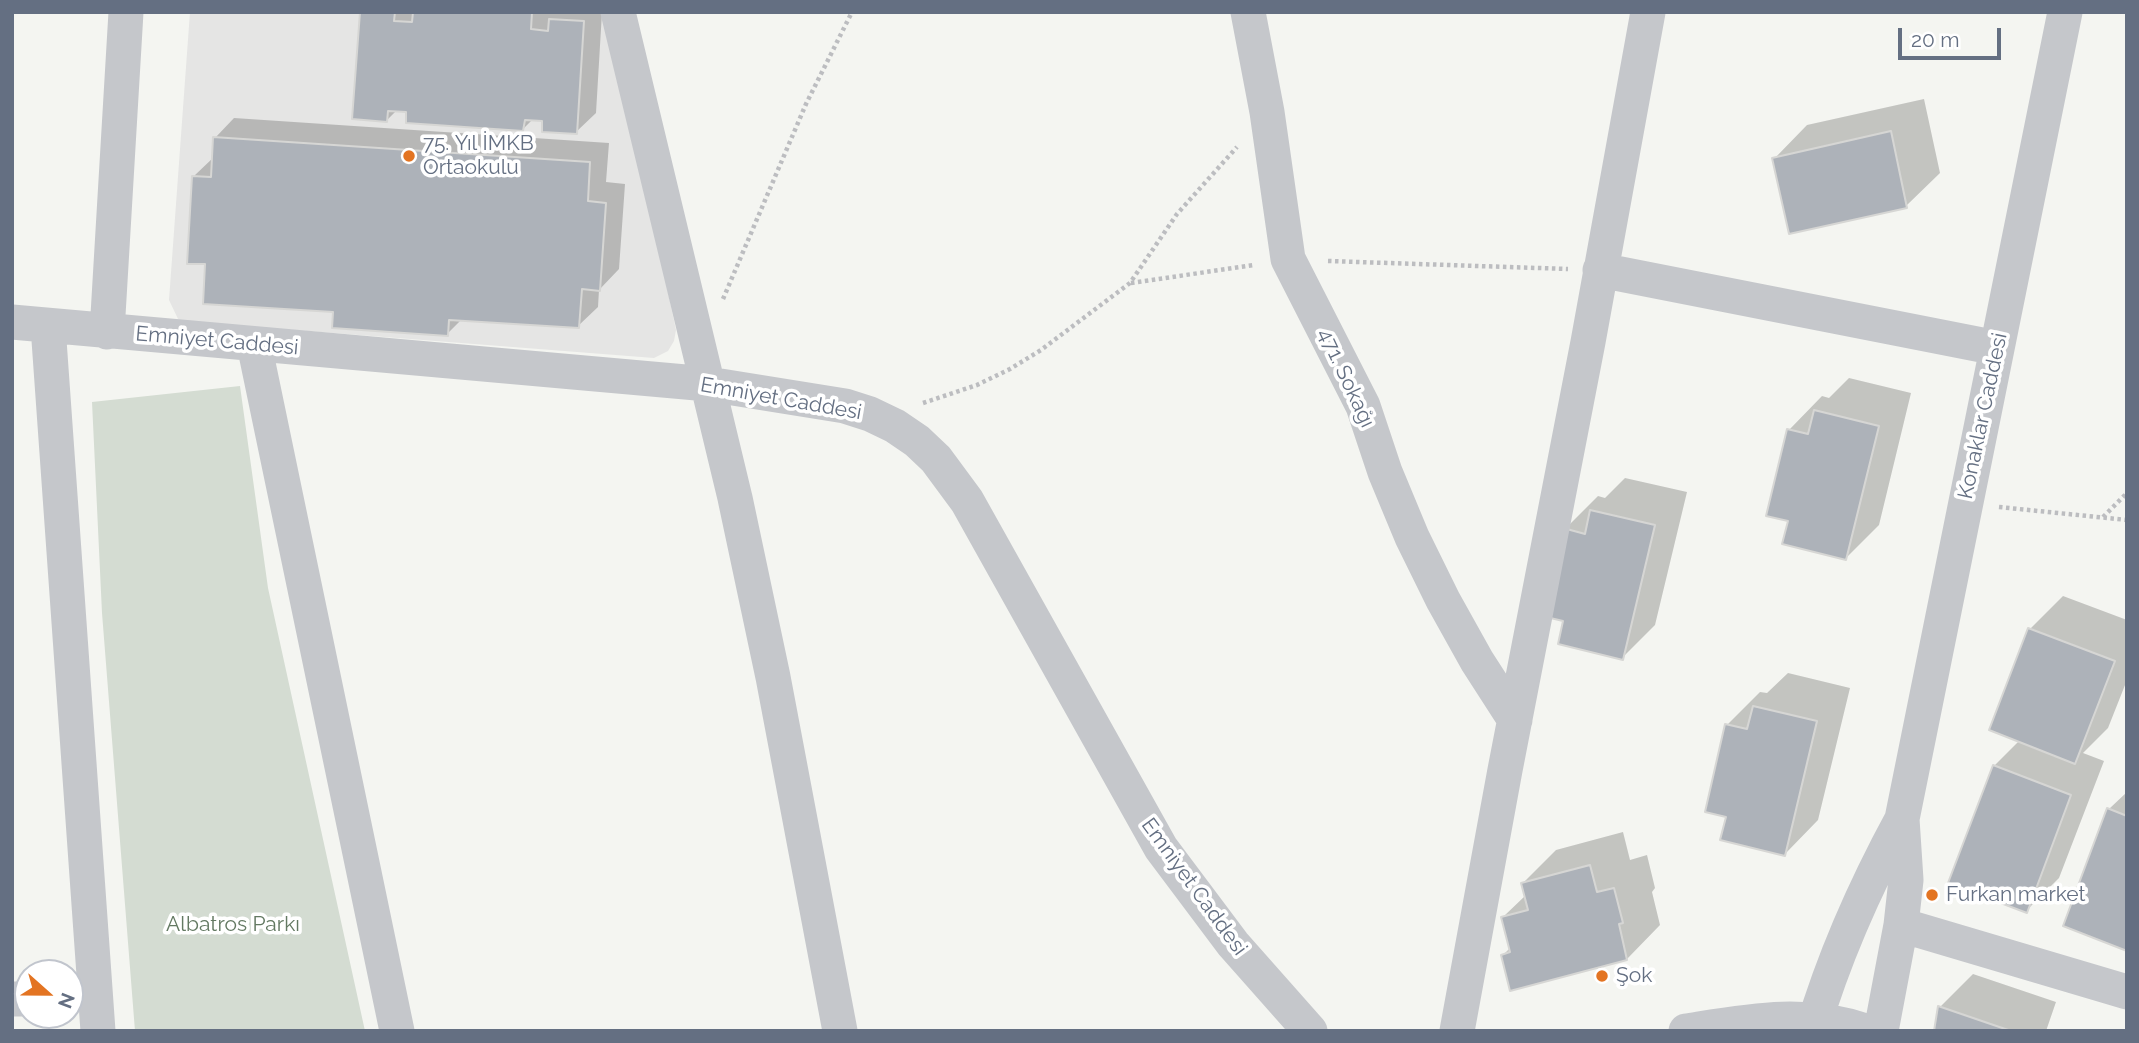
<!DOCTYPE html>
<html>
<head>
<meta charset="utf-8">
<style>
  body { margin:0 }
  #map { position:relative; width:2139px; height:1043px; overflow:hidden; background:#f4f5f1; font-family:Raleway,sans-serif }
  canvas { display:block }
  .frame { position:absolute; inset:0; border:14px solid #646f82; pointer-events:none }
  .north { position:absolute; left:14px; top:959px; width:70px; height:70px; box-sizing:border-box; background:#fff; border:2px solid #c1c5cd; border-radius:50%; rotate:111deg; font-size:19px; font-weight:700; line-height:28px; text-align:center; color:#646f82 }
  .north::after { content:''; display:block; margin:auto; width:24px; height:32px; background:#e37422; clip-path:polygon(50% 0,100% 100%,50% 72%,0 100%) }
  .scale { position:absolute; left:1898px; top:28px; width:103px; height:32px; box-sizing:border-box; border:4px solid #646f82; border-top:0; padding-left:9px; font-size:21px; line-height:24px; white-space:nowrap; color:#646f82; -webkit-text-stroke:5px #fff; paint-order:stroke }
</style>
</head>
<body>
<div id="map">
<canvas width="2139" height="1043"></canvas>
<div class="frame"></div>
<div class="north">N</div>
<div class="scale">20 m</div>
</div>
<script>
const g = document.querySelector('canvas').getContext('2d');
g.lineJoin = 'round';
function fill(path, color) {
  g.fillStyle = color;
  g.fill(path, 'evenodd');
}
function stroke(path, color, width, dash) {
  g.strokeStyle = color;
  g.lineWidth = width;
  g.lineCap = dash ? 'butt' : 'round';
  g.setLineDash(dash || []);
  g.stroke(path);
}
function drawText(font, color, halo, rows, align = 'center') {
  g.font = font + ' Raleway,sans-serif';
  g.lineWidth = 7;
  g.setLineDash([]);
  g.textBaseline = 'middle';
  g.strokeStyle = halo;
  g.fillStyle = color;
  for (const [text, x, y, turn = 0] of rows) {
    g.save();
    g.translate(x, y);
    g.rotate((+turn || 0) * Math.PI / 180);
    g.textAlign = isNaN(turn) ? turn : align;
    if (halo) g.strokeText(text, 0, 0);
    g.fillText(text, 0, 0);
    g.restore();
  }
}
fill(new Path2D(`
  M190,12H609L676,330L674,341L668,351L654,358L179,321L169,300Z`), '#e5e5e4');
fill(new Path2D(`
  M240,386L268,588L365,1031H135L102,613L92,402Z`), '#d4dcd2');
fill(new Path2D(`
  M361,12H602L596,113L576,132L544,119H533L523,129L408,110H397L387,120Z
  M1924,99L1940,173L1906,206L1774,159L1807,125Z
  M234,118L609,143L606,182L625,184L619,269L599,290L598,307L578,326L462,319L447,334L335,310L207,263L194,176L214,157L215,138Z
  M1849,378L1911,393L1879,525L1846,558L1790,520L1789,430L1822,396L1829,398Z
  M1625,478L1687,492L1655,625L1622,658L1566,619L1565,529L1598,496L1605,498Z
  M2063,596L2127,620V680L2108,728L2083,753L2104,761L2059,878L2026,911L1994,766L2020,740L2030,629Z
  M1788,673L1850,688L1818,820L1785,854L1728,815L1727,725L1760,692L1767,693Z
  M2127,792V949L2109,809Z
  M1623,832L1630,860L1647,855L1655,888L1652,892L1660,925L1627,959L1503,955L1510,948L1503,917L1526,895L1523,883L1556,850Z
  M1973,974L2056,1002L2046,1031H1935L1940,1007Z`), '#0003');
const building = new Path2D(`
  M360,12H395L394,21L412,22L413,12H532L531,29L548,31L549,19L584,21L577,134L542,132V121L525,120L523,131L406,123V112L388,111L387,122L352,119Z
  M1891,131L1907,208L1789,234L1772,158Z
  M213,137L590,162L588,201L606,203L600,291L582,289L579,328L449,320L448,336L332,328L333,312L203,304L205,264H187L192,176L211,177Z
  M1814,410L1879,426L1846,560L1782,544L1788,521L1766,516L1787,429L1808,434Z
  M1590,510L1655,525L1623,660L1558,644L1563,621L1542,616L1563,528L1585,534Z
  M2028,628L2115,661L2075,764L1989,730Z
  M1753,706L1817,721L1785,856L1720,840L1726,817L1705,812L1725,724L1747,729Z
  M1993,765L2071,795L2027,913L1948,883Z
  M2107,808L2127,816V951L2063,926Z
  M1590,865L1597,892L1614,888L1623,923L1619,924L1627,960L1510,991L1501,955L1510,952L1501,917L1528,910L1521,883Z
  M1938,1006L2011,1031H1934Z`);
fill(building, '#adb2b9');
stroke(building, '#d6d6d4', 2);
stroke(new Path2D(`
  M1328,261L1568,269
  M1131,283L1254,265
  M723,299L806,104L852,12
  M923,403L977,385L1010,369L1041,350L1130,283L1177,214L1237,147
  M1999,507L2127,520
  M2103,517L2127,493`), '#bcbdc0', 4.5, [3.5, 3.5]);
stroke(new Path2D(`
  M618,12L735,498L773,677L840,1031
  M1248,12L1267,112L1288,259L1363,406L1385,472L1412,537L1443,600L1477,661L1515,720
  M1600,270L1997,348
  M12,322L708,384L845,406L870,414L895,426L917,441L936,459L967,501L1161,848L1233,944L1310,1031
  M48,326L98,1031
  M107,332L126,12
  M254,344L397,1031
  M1901,925L2127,992
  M12,999H28
  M1457,1031L1505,770L1588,342L1648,12
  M1686,1031C1749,1021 1803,1010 1866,1031
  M1812,1031C1834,957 1865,887 1902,819
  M1881,1031L1901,925L1906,880L1902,819L2065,12`), '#c5c7cb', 35);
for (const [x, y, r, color] of [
  [409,156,7,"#e37422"],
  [1932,895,7,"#e37422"],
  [1602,976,7,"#e37422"]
]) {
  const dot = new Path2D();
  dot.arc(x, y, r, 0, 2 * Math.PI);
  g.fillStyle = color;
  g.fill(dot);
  stroke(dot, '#fff', 2.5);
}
drawText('21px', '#646f82', '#fff', [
  ["75. Yıl İMKB",423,144],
  ["Ortaokulu",423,168],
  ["Furkan market",1946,895],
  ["Şok",1616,976]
], 'left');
drawText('21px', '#646f82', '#fff', [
  ["Emniyet Caddesi",217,341,5],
  ["471. Sokağı",1346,378,65],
  ["Emniyet Caddesi",781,399,10],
  ["Konaklar Caddesi",1983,416,-78],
  ["Emniyet Caddesi",1194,887,54]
]);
drawText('21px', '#637962', '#fff', [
  ["Albatros Parkı",233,925]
]);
</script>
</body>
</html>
